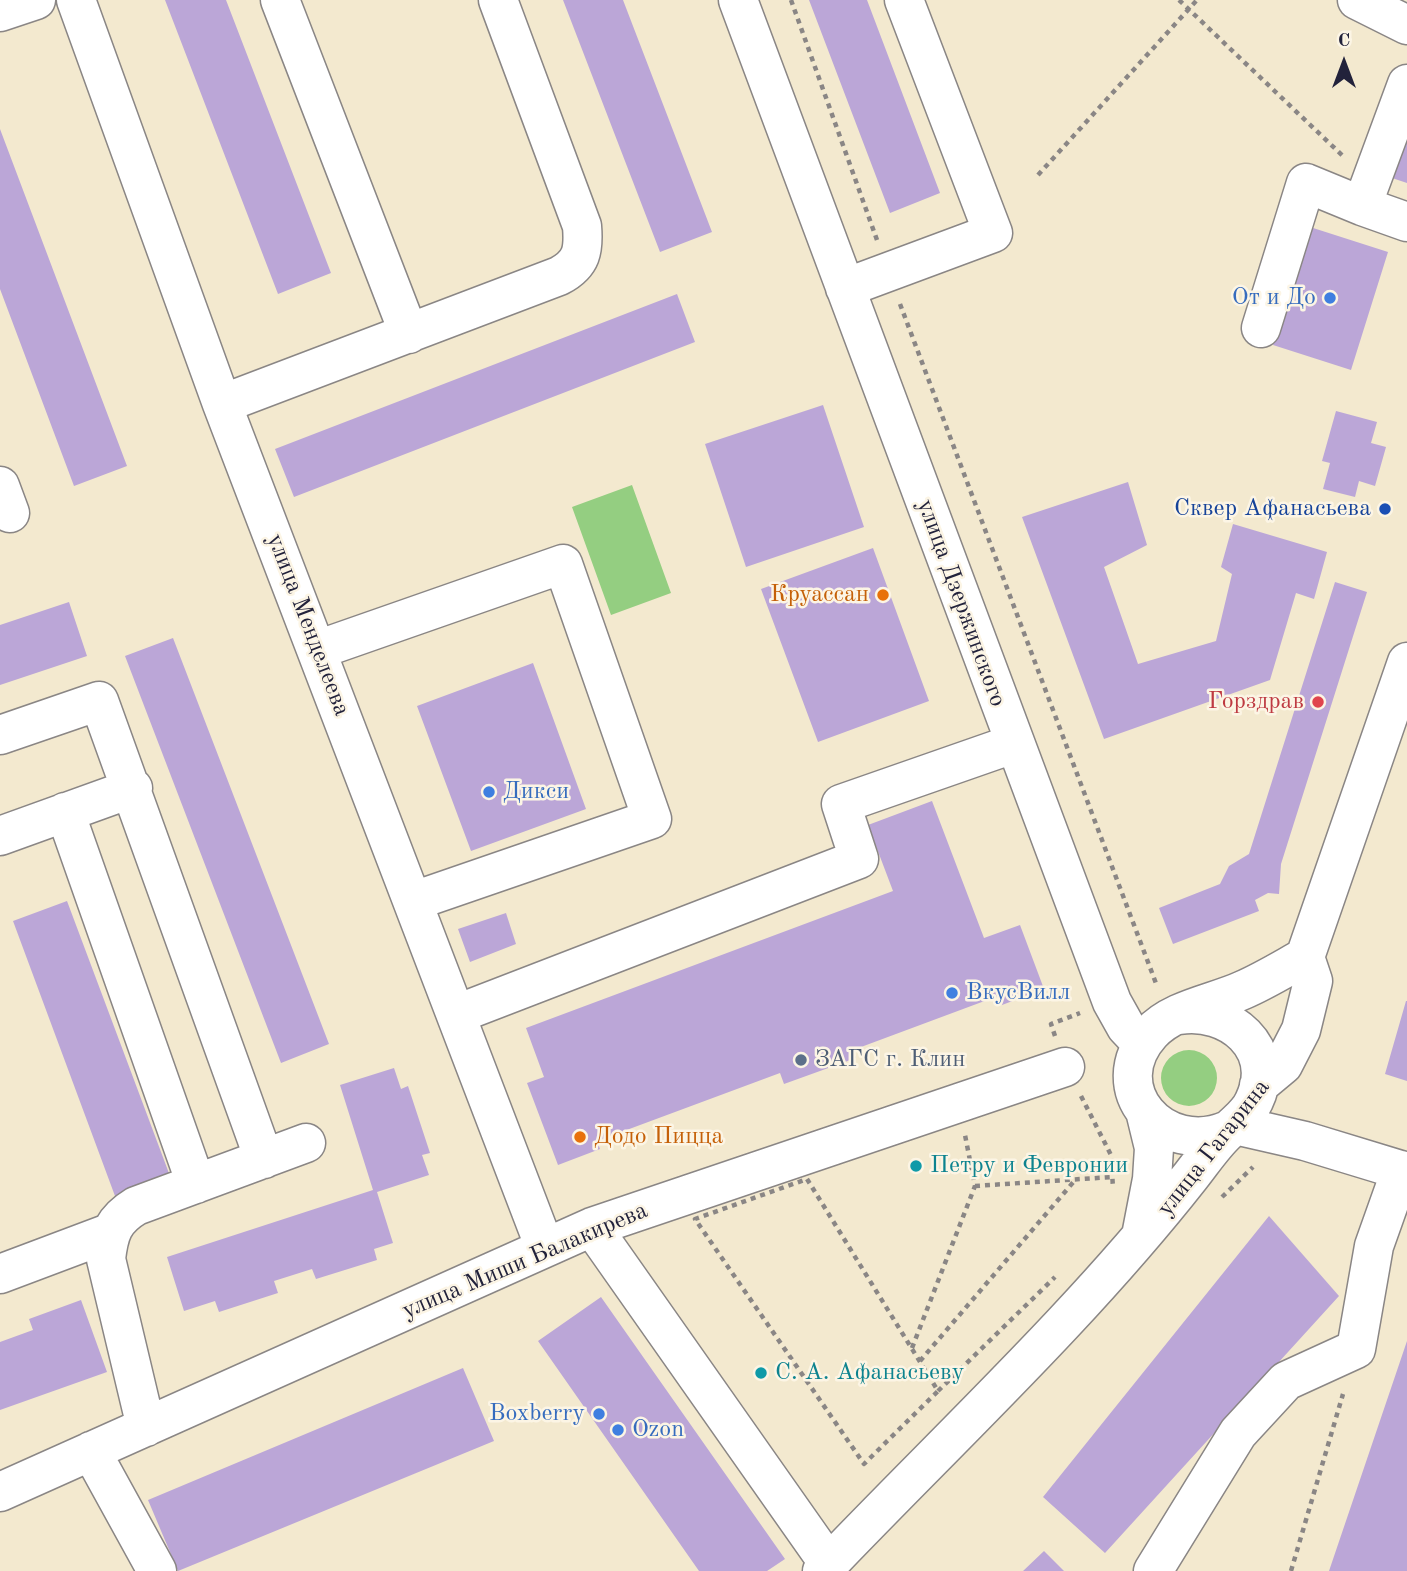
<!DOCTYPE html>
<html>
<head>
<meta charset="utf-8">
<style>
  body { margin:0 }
  #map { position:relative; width:1407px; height:1571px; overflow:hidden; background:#f3e9cf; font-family:"Old Standard TT",serif }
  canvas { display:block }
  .north { position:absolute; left:1309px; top:28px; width:70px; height:70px; -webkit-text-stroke:5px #fcf5e5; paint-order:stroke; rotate:0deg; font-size:19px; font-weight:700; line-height:28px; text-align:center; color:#22223b }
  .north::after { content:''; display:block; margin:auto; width:24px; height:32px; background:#22223b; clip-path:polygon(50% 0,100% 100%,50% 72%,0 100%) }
</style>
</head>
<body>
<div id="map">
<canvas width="1407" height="1571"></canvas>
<div class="north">С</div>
</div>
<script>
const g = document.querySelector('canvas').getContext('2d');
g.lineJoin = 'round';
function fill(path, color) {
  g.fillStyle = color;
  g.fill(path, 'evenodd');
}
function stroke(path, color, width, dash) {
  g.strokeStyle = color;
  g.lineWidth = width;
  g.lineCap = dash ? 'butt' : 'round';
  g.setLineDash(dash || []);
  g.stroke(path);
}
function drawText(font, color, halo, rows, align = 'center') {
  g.font = font + ' "Old Standard TT",serif';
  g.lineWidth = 5;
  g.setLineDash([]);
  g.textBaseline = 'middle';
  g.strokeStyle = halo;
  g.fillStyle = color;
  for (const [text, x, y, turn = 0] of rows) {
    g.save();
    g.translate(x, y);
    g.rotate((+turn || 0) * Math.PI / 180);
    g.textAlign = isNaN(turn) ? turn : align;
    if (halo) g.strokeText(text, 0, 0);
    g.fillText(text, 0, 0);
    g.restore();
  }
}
fill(new Path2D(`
  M632,485L671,593L611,615L572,507Z
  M1161 1078a28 28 0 1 1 56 0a28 28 0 1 1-56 0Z`), '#94ce81');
fill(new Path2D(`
  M165,0H226L331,273L278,294Z
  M563,0H623L712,232L660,252Z
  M809,0H867L940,193L890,213Z
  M1407,126V183L1389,177Z
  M0,129L127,466L74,486L0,289Z
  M1310,227L1388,252L1351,370L1273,345Z
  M677,294L695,342L294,497L275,449Z
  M823,405L864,527L746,567L705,444Z
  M1336,411L1377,422L1371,443L1386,447L1375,486L1359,481L1355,497L1323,489L1330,463L1322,461Z
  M1128,482L1147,545L1104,567L1138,664L1216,641L1232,574L1221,567L1233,524L1327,552L1314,599L1296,593L1270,680L1104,739L1022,517Z
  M873,548L929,701L818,742L761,589Z
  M1335,582L1367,592L1281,864L1279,894L1268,893L1255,900L1259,911L1173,944L1159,908L1220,884L1229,866L1249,854Z
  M69,602L87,656L0,685V625Z
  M173,638L329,1044L281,1063L125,656Z
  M533,663L586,809L471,851L417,706Z
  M932,801L984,938L1020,925L1044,989L1002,1005L998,996L853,1050L856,1058L784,1084L780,1073L597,1141L600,1149L558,1165L527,1083L544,1077L526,1028L893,891L868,825Z
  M67,901L170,1176L115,1196L13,921Z
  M506,913L516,944L470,962L458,929Z
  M1406,1001H1407V1081L1385,1074Z
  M394,1068L401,1089L408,1086L430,1153L422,1155L429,1175L377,1192L393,1243L374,1249L377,1260L316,1279L312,1269L274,1281L278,1293L219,1312L215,1301L184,1311L167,1257L373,1190L340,1085Z
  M1269,1216L1339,1296L1105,1553L1043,1497Z
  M601,1297L785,1559L767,1571H699L538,1341Z
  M81,1300L107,1372L0,1410V1342L33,1330L29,1319Z
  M1407,1341V1571H1329Z
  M463,1368L494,1441L178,1571L148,1500Z
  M1044,1551L1064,1571H1023Z`), '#bba6d7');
const minor = new Path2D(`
  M76,0L222,404L545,1248
  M280,0L409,334
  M738,0L1112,1002L1126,1027L1142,1044
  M1357,0L1407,25
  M0,12L36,0
  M1407,84L1362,206L1407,222
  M845,288L993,233L904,0
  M1261,328L1306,183L1362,206
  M222,404L559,276C582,264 584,250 582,226L498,0
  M0,486L10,513
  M317,650L563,564L652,819L414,901
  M0,735L99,701L264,1159
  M65,812L196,1184
  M0,836L133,788
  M457,1014L859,859L841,804L1013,744
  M1259,1085L1283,1065L1301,1030L1313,981L1305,957L1407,662
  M1235,1125L1305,1141L1407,1172
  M1228,1130C1163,1158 1101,1088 1151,1033C1172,1009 1215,1003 1243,990C1264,981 1285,968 1305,957
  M592,1227L829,1564
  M1141,1236L1152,1179L1154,1148L1145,1111
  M0,1274L109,1233
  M146,1427L106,1259C109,1233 113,1220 136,1206L306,1143
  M91,1451L157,1571
  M0,1492L592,1227L1065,1067
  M822,1571C946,1441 1079,1318 1190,1177C1202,1162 1213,1145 1227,1132C1237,1121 1248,1115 1254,1101C1279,1048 1229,1007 1179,1015
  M1153,1571L1238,1433L1286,1381L1356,1349L1374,1246L1401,1170`);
stroke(minor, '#8a8685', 41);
stroke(new Path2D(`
  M791,0L877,240
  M1179,0L1345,158
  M1038,175L1197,0
  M900,304L1157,986
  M1055,1036L1051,1024L1080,1013
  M1081,1096L1111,1155L1113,1188
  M807,1179L938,1391L864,1464L695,1219Z
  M975,1186L1112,1177
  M1222,1197L1253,1167
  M912,1348L975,1186L965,1135
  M920,1361L1076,1179
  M938,1391L1055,1277
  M1291,1571L1343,1394`), '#8a8685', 4.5, [5, 5]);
stroke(minor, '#fff', 38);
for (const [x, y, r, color] of [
  [1330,298,7,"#3f7fe0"],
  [1385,509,7,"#1a4fb4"],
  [883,595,7,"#e8710a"],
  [1318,702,7,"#e0444e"],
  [489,792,7,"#3f7fe0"],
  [952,993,7,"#3f7fe0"],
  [801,1060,7,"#5c6f8a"],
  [580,1137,7,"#e8710a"],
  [916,1166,7,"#0f9aa8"],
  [761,1373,7,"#0f9aa8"],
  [599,1414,7,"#3f7fe0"],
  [618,1430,7,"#3f7fe0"]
]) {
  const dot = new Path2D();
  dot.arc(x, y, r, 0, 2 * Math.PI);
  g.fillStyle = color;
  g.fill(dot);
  stroke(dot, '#fcf5e5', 2.5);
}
drawText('24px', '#366cbe', '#fcf5e5', [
  ["От и До",1316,298,"right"],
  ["Дикси",503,792],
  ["ВкусВилл",966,993],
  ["Boxberry",585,1414,"right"],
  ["Ozon",632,1430]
], 'left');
drawText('24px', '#164399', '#fcf5e5', [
  ["Сквер Афанасьева",1371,509]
], 'right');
drawText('24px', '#c56008', '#fcf5e5', [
  ["Круассан",869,595],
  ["Додо Пицца",594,1137,"left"]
], 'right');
drawText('24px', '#22223b', '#fcf5e5', [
  ["улица Дзержинского",961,603,70],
  ["улица Менделеева",308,625,69],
  ["улица Гагарина",1214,1148,-52],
  ["улица Миши Балакирева",525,1261,-23]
]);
drawText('24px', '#be3a42', '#fcf5e5', [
  ["Горздрав",1304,702]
], 'right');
drawText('24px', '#4e5e75', '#fcf5e5', [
  ["ЗАГС г. Клин",815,1060]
], 'left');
drawText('24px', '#0d838f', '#fcf5e5', [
  ["Петру и Февронии",930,1166],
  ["С. А. Афанасьеву",775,1373]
], 'left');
</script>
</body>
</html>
